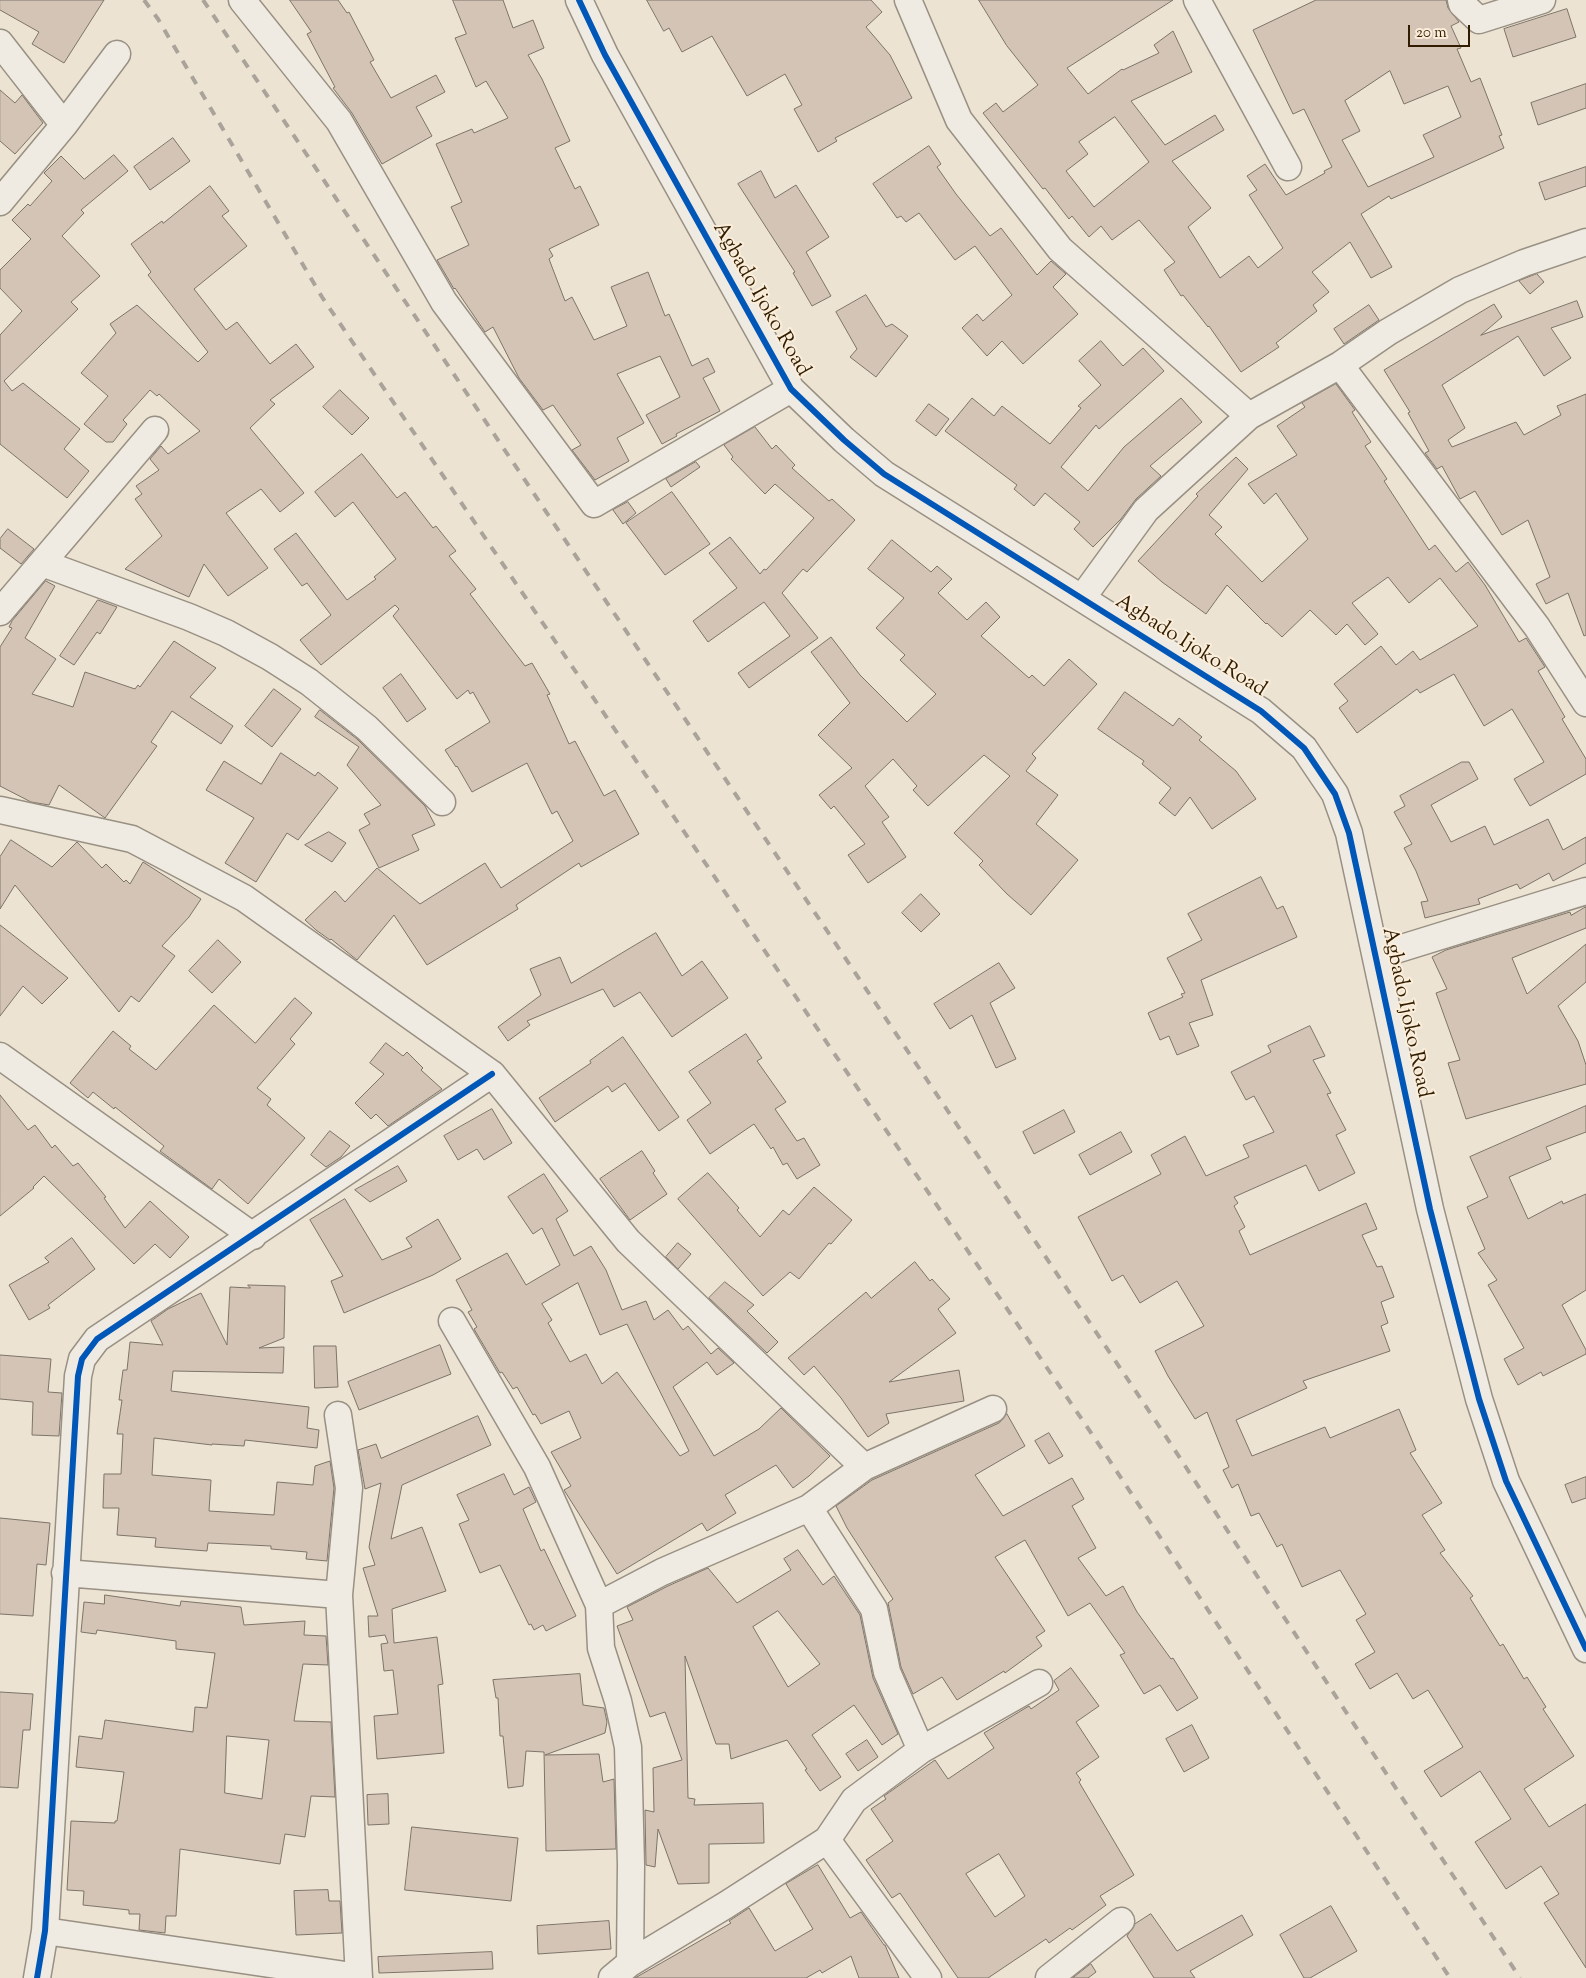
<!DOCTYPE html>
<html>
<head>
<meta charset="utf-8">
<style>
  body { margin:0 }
  #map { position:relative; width:1586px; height:1978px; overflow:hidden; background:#ede3d3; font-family:"Sorts Mill Goudy",serif }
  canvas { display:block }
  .scale { position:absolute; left:1408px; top:25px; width:62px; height:22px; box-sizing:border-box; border:2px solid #311c00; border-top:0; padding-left:6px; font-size:15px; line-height:18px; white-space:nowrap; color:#311c00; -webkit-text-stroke:4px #faeedb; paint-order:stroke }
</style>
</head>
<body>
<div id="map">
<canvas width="1586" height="1978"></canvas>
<div class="scale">20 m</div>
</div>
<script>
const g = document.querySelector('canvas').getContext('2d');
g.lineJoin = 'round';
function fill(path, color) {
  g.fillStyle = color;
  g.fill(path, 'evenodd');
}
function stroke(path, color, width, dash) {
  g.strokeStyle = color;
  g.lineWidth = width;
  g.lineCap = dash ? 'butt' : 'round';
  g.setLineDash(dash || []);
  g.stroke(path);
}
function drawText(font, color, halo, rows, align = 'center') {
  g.font = font + ' "Sorts Mill Goudy",serif';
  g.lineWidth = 4;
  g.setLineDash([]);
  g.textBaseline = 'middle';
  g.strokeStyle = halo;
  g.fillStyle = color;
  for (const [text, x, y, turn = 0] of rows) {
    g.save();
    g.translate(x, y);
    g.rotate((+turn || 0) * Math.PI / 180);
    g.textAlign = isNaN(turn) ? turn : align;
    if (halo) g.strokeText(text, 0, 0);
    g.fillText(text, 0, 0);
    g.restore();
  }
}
const building = new Path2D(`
  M0,0H104L64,63L32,44L39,32L0,10Z
  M290,0H338L347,13L349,12L374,60L370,62L391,98L436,75L445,92L416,107L432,136L382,164L352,113L333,88L335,87L307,34L311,32Z
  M453,0H503L513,28L533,20L544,48L528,55L542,79L570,141L555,148L575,189L580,186L599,225L549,249L553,256L549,259L565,301L572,297L594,340L627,326L611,287L648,272L665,316L669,314L692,366L708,358L715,372L703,378L720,411L676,434L677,436L662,444L646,415L680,397L660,356L617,374L644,423L617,438L629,461L595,480L572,450L581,445L553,405L543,410L519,378L493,327L485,332L455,288L454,289L437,260L469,245L451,207L462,202L436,144L472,129L474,133L508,118L486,81L476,87L455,38L466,34Z
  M647,0H871L882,12L866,27L890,55L912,98L835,138L837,141L818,152L794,109L802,105L785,74L747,96L712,36L682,52L669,28L664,31Z
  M979,0H1173L1067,68L1088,94L1122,69L1123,70L1159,53L1154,45L1173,31L1192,72L1131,101L1165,145L1215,115L1224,130L1172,161L1211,208L1188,227L1220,278L1249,256L1258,268L1283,248L1249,195L1257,190L1247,176L1265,164L1286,195L1325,173L1324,171L1332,167L1304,109L1293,114L1253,30L1316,0H1446L1448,8L1459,22L1451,26L1461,48L1457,49L1471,82L1480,78L1502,135L1499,136L1504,148L1391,199L1389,196L1361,214L1392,267L1371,278L1350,242L1312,272L1329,292L1313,305L1317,311L1276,343L1279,347L1241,372L1209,326L1208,327L1183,295L1181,296L1164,270L1175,262L1139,220L1112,240L1101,226L1089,237L1072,216L1069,219L1045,188L1043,189L983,113L996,103L1003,112L1038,85L1007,46ZM1390,71L1404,104L1448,86L1461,117L1423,135L1434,157L1368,187L1342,140L1360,131L1345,101ZM1115,117L1149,162L1094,207L1066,171L1088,154L1079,142Z
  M1567,9L1576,37L1513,57L1504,29Z
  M1586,84V108L1538,125L1531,103Z
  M0,90L15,103L22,95L43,123L15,154L0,141Z
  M173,138L190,161L150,190L134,167Z
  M929,146L941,164L937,167L956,194L990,236L1001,228L1037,275L1051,261L1066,274L1053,287L1078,314L1023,364L1002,341L987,356L962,328L977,314L983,321L1012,295L975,246L955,260L919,213L906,222L901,216L897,218L873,184Z
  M114,155L128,171L81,210L84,213L62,236L100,276L71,302L78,309L4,381L12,391L23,383L80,429L64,449L89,471L67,498L0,444V335L22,311L0,288V270L31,239L12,220L28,204L30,206L52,181L44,173L61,156L84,179Z
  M1586,167V186L1545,200L1539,183Z
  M761,171L775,198L796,185L829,237L806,252L831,296L812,306L793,273L795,272L738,184Z
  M210,186L229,211L222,216L247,246L194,289L226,330L237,322L270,364L296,344L314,367L270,400L275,404L250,428L304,493L280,512L261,489L226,513L268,568L228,596L204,564L189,597L125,569L162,536L135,499L142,494L136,486L159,470L150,459L161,446L168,454L200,431L159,394L157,396L150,390L123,420L127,424L113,442H106L84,424L108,396L81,373L116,333L110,324L137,305L198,362L208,352L148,275L151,272L131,244L162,221L163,223Z
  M1537,274L1544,282L1530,294L1519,281Z
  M866,295L886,327L892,324L908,336L876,377L850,357L857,349L836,312Z
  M1577,301L1583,317L1551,328L1571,358L1544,376L1518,336L1442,385L1465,428L1448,440L1452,447L1516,422L1524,435L1561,415L1557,406L1586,394V635L1584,636L1568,593L1546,604L1536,584L1550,577L1528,520L1502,535L1475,491L1460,499L1442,466L1437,469L1425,453L1429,451L1408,413L1410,412L1384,370L1494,304L1502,317L1481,335Z
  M1369,305L1379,320L1344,344L1334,329Z
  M1101,341L1123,366L1143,348L1164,371L1099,429L1096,425L1061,467L1088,491L1124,447L1181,398L1202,422L1150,466L1161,476L1136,499L1121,519L1093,547L1074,529L1080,522L1045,493L1034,506L1014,489L1017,485L945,431L972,398L994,416L1002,406L1050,444L1081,408L1078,406L1101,385L1079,361Z
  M1336,384L1355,410L1352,412L1371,442L1365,446L1387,479L1384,481L1429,550L1435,545L1456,572L1468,562L1485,585L1519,642L1526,638L1545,667L1538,671L1565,717L1562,719L1586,759V774L1530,806L1514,779L1544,762L1512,709L1484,726L1454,674L1420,693L1417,689L1357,733L1339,708L1348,701L1334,684L1381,646L1396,665L1413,651L1420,660L1478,626L1440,578L1409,603L1388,577L1352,603L1378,634L1365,645L1347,624L1336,635L1310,610L1282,637L1267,623L1266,624L1227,585L1206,614L1162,582L1138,561L1198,496L1196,494L1236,457L1248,469L1209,515L1222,527L1215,534L1262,582L1308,539L1276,493L1264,504L1248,484L1297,455L1277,426L1305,407L1302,403Z
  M340,390L369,418L352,435L323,407Z
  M929,404L949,419L936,436L916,421Z
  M755,427L772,449L776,445L795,465L792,468L829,501L832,499L855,520L807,572L803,569L782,593L818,638L749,688L738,673L790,636L764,602L708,642L693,621L737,588L709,553L730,537L760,574L764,569L766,570L814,518L775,484L765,494L731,459L733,457L724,445Z
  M362,454L397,498L405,492L433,528L436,526L456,551L449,556L476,589L470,594L525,666L532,663L550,694L547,695L569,744L575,741L604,796L615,790L639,834L581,867L579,863L516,905L518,909L427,965L394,915L357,960L331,939L330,940L316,930L305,920L335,891L345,902L377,868L420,904L485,863L501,888L573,841L557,811L552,814L527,763L472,792L457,766L456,767L445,750L490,722L473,692L470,694L468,690L457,699L393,616L399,609L395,605L321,665L300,640L331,615L307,583L302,586L274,549L296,533L347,600L376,579L374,577L396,559L353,502L335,517L315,492Z
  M696,462L700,467L671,487L666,479Z
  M672,492L710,544L665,575L626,523Z
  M628,502L636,513L623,524L613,510Z
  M8,529L34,549L21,564L0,548V539Z
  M892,540L931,572L937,566L952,579L938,593L967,620L986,602L1000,617L981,636L1029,678L1032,675L1044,686L1069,659L1097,684L1032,754L1036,758L1026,771L1058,795L1036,824L1078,860L1031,915L1007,894L979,865L983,861L954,833L1010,776L984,755L928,806L913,790L917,786L893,759L865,786L889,817L882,822L906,857L868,883L848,855L865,844L834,806L831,809L819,795L852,768L818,735L850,703L811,652L831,637L860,675L907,722L936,694L900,660L905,655L876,628L904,598L868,569Z
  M46,581L55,586L25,638L56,659L32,694L73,707L85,672L135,689L138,685L140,687L174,641L216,668L190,697L233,726L221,744L172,711L151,742L157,746L105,818L59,785L49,805L31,802L0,786V647L12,628L9,627L12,621Z
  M98,600L117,607L100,634L97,632L74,665L60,656Z
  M401,674L426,709L407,722L383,688Z
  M274,689L301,709L272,747L245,726Z
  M1125,692L1173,726L1179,718L1202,737L1199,740L1236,771L1256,799L1212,829L1190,797L1175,816L1159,803L1171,788L1142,764L1144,761L1098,729Z
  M320,710L357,739L425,806L435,825L412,835L419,850L379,868L359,830L370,824L364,814L381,805L347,765L359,747L315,717Z
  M281,753L315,776L318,772L338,788L298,840L287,833L256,882L225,863L254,818L206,790L224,761L261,784Z
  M1462,762H1469L1478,779L1431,805L1451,842L1485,826L1494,845L1548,819L1563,850L1586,837V863L1553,881L1549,873L1520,889L1517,884L1478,899L1480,904L1425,918L1421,902L1428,901L1416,871L1404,848L1412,844L1394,812L1405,806L1400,796Z
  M329,832L346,843L332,862L305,845Z
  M11,840L52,867L77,842L102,868L106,864L124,882L126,880L130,884L143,862L201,899L189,917L162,946L175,956L139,1002L131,996L119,1012L15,885L0,909V857Z
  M1261,877L1277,909L1283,906L1297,937L1201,980L1213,1015L1189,1023L1199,1046L1177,1055L1169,1036L1160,1040L1148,1013L1183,997L1181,994L1185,993L1167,958L1202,940L1188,914Z
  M921,894L940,914L921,932L902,913Z
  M1586,907V928L1512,958L1527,994L1586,944V982L1558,1006L1578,1041L1586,1065V1084L1466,1119L1448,1063L1460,1060L1436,993L1447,989L1432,957L1446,950L1570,912L1571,915Z
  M0,925L68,978L42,1004L23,986L0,1016Z
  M656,933L682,976L702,961L728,998L672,1037L640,992L614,1007L603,989L527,1021L530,1025L508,1041L498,1027L541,995L530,969L560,957L571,983Z
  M218,940L241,962L212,993L189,971Z
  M999,963L1015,988L990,1003L1016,1059L996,1068L972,1015L950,1029L934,1004Z
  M295,998L312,1013L290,1039L295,1044L257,1088L271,1099L267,1105L305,1138L248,1204L219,1179L212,1189L160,1151L164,1146L115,1107L114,1109L93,1092L88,1098L70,1083L113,1031L131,1046L129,1049L156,1070L214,1005L255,1043Z
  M1310,1026L1325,1056L1313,1060L1331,1093L1327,1094L1346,1130L1336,1135L1355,1173L1319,1191L1306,1165L1234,1197L1238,1203L1234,1206L1245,1227L1239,1231L1250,1255L1366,1203L1377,1229L1362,1235L1377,1267L1382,1266L1394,1297L1381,1302L1388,1323L1381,1326L1390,1351L1303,1381L1307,1388L1236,1420L1252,1456L1325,1427L1330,1438L1399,1409L1416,1450L1410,1453L1442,1503L1422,1515L1445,1550L1440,1553L1473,1596L1470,1598L1500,1646L1503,1644L1524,1679L1527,1677L1546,1707L1543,1709L1574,1756L1524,1789L1549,1827L1586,1804V1968L1544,1903L1559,1894L1541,1866L1506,1889L1475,1842L1511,1819L1480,1771L1441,1797L1424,1771L1463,1747L1428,1690L1413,1699L1397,1673L1370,1689L1355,1664L1375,1652L1356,1620L1366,1614L1340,1570L1302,1587L1282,1544L1277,1547L1259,1513L1251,1516L1238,1484L1232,1488L1223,1470L1229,1467L1207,1412L1195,1419L1168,1376L1155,1351L1204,1326L1177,1281L1140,1303L1123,1275L1112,1281L1078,1217L1161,1174L1151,1155L1185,1136L1206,1176L1249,1157L1243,1145L1274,1132L1254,1096L1246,1100L1231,1072L1271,1052L1268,1046Z
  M746,1034L762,1058L757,1061L786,1102L775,1109L797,1141L804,1138L820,1165L797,1179L787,1163L783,1165L773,1147L771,1149L754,1124L710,1154L687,1120L711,1103L689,1072Z
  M623,1037L679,1117L659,1131L625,1083L612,1092L608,1086L555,1122L539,1098L591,1063L590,1061Z
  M386,1043L403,1056L407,1052L423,1068L421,1070L442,1089L388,1126L376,1114L371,1119L355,1103L384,1074L370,1063Z
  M0,1095L28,1130L35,1125L52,1148L55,1145L73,1166L78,1163L106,1197L104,1198L125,1228L150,1201L189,1237L170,1258L155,1244L134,1264L44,1176L33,1187L34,1188L0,1216Z
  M1586,1106V1132L1546,1147L1551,1159L1509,1177L1528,1219L1562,1201L1563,1204L1586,1194V1290L1562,1305L1586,1350V1354L1543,1376L1541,1372L1518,1385L1504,1359L1524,1348L1488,1285L1497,1280L1478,1253L1485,1249L1467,1207L1488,1197L1470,1157Z
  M492,1109L512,1143L484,1160L477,1149L458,1160L444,1136Z
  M1064,1110L1075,1132L1034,1154L1023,1132Z
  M330,1131L350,1146L341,1157L326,1167L311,1155Z
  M1121,1132L1132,1152L1090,1175L1079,1155Z
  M642,1151L655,1171L653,1173L667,1194L630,1220L600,1179Z
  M398,1166L407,1181L370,1202L355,1190Z
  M708,1173L739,1208L737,1210L760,1237L783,1210L789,1215L814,1187L852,1220L831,1244L829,1243L799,1279L790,1272L763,1296L678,1199Z
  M544,1174L568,1211L556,1219L574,1256L591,1246L606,1270L622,1310L646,1301L654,1320L668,1310L683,1330L688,1326L711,1354L718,1348L734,1363L717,1375L707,1362L673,1387L714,1456L759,1429L781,1408L830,1456L809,1476L793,1488L776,1465L725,1495L736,1513L707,1531L702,1523L617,1574L564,1490L571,1486L551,1452L581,1438L569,1411L541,1424L535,1414L533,1415L517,1387L513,1389L502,1372L500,1373L474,1329L477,1327L468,1312L472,1310L456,1280L507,1253L526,1285L560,1265L542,1228L533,1234L508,1197ZM578,1283L600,1335L627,1324L689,1451L680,1456L617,1372L602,1384L586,1354L570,1362L548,1323L552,1320L542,1304Z
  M345,1199L382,1260L412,1247L406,1238L438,1219L461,1259L433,1275L344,1313L331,1281L343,1276L310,1220Z
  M72,1238L95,1269L48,1305L50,1308L29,1320L9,1285L49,1262L45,1258Z
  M678,1243L691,1254L678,1269L666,1257Z
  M915,1262L930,1281L932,1279L950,1299L938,1309L956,1333L889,1382L959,1370L964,1401L886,1414L889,1423L868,1437L841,1398L814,1366L804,1375L788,1358L866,1292L871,1298Z
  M725,1282L754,1305L747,1311L778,1342L767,1353L709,1298Z
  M248,1285L285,1286L284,1338L259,1348L284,1347L283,1373L173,1371L171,1391L309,1407L307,1428L319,1430L317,1448L245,1440L244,1446L212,1444V1445L154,1438L152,1475L211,1480L209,1511L274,1515L277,1482L313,1485L315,1466L330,1461L334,1488L327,1561L306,1559L307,1552L271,1549V1546L208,1543L207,1551L155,1547L156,1538L117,1535L119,1508H103L104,1474H121L123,1434H117L122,1400H119L123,1370H127L130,1342L163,1345L151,1321L168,1309L201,1293L227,1345L230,1287L250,1288Z
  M440,1345L451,1374L359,1410L348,1382Z
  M314,1346H336L338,1387L315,1388Z
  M0,1355L51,1359L48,1392L62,1393L59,1436L32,1435L33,1402L0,1399Z
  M1007,1414L1025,1446L975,1475L1003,1516L1072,1478L1084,1499L1072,1506L1096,1548L1078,1558L1106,1596L1123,1586L1137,1612L1171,1659L1173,1658L1198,1698L1177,1711L1160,1685L1144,1694L1120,1655L1125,1653L1090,1603L1068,1616L1025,1540L995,1557L1045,1631L1036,1637L1042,1646L1005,1673L1004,1671L957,1700L942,1677L913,1694L901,1667L888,1603L893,1599L847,1528L836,1506L872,1480L999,1423Z
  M478,1416L491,1445L402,1485L391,1539L422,1527L446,1591L392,1609L394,1643L437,1637L443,1684L438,1685L444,1753L377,1759L374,1716L398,1714L393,1670L384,1671L381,1644L388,1643L385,1635L369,1637L368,1616H378L363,1568L375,1565L369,1547L381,1483L365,1489L358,1450L376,1444L381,1458Z
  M1049,1433L1063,1456L1049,1464L1035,1441Z
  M504,1474L514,1495L529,1487L536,1502L523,1509L541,1551L544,1549L576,1616L546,1631L543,1625L534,1630L531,1624L529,1625L500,1565L480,1573L459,1524L469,1520L457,1495Z
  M1586,1477V1498L1572,1503L1565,1485Z
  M0,1518L50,1523L46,1565L37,1564L33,1616L0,1614Z
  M798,1550L823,1585L834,1576L860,1615L873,1678L898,1734L882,1745L854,1705L812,1735L841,1777L820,1791L805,1770L807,1769L787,1740L731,1759L729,1744H716L685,1656L688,1798L695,1799L694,1805L763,1803L764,1843L709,1844V1883L678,1884L658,1829L655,1867L646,1865L645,1810L654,1812L653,1768L682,1760L665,1712L650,1717L617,1626L633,1620L627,1607L668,1586L708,1568L737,1603L791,1570L784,1559ZM778,1611L820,1664L788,1687L753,1627Z
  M105,1595L180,1606L181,1601L241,1607L244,1625L305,1621L304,1635L326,1636L328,1665L303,1664L294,1721L331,1722L335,1797L311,1796L305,1837L285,1834L280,1864L180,1849L176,1916H166L165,1933L139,1930L140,1914H129V1910L83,1905L84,1891L67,1890L71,1821L115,1823V1821H117L124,1772L76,1767L79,1736L102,1739L105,1720L193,1732L195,1707L207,1708L215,1653L176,1649V1641L97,1630L96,1634L81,1632L84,1602L104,1604ZM227,1736L269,1740L262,1799L225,1793Z
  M1071,1668L1099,1706L1076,1722L1099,1757L1076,1773L1081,1780L1079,1782L1134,1875L1100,1896L1106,1905L1072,1930L1070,1928L1049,1943L1046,1939L988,1978H958L900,1893L892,1898L866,1860L893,1841L871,1809L886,1799L884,1796L935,1760L948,1779L994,1748L984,1733L1029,1706L1031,1709L1059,1690L1054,1681ZM999,1854L1025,1896L995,1917L966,1874Z
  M580,1674L583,1705L604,1708L607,1722L605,1733L545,1755L599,1754L603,1782L614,1779L616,1849L546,1851L544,1752L526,1751L523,1786L508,1788L503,1736H500L498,1698H496L493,1680Z
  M0,1692L33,1694L30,1730H23L18,1788L0,1787Z
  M1192,1725L1209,1758L1184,1772L1166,1739Z
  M867,1740L878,1757L858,1771L846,1754Z
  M388,1794L389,1824L368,1825L367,1795Z
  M412,1827L518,1838L511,1901L405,1890Z
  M818,1865L850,1918L861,1912L884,1945H885L899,1978H859L851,1956L822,1973L820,1970L806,1978H635L731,1923L729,1921L749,1908L775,1951L813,1929L786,1884Z
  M328,1890L329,1901H340L342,1933L296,1935L294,1891Z
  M1331,1906L1357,1951L1310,1978H1304L1280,1935Z
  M1151,1914L1177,1951L1242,1915L1253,1935L1190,1971L1195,1978H1154L1127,1936L1135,1924Z
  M609,1921L611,1949L538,1954L537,1926Z
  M492,1952L493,1969L379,1973L378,1957Z
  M1091,1964L1096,1972L1088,1978H1073Z`);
fill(building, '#d3c4b6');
stroke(building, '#7d7468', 1);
const minor = new Path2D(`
  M242,0L339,121L444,302L594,504L791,389
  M579,0L605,55L791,389L844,440L884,474L1261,711L1304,748L1335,794L1349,833L1430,1209L1479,1399L1506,1481L1586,1649
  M908,0L959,120L1060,249L1249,416
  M1197,0L1288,167
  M1461,0L1462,4L1479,20L1542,0
  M0,43L64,125
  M0,202L64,125L117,54
  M1340,365L1537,627L1586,703
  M42,563L189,617L226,633L270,657L309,682L367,728L442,802
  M1082,598L1146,510L1249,416L1340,365L1388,332L1460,290L1524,263L1586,242
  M0,612L155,430
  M0,810L132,839L244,898L492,1074L628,1241L864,1467
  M1376,956L1586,891
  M0,1056L253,1236
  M452,1321L537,1467L599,1605
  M338,1415L349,1488L339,1595L359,1978
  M809,1508L874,1609L887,1672L921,1750
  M65,1573L339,1595
  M827,1840L928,1978
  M45,1931L359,1977
  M630,1963L631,1865L628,1747L618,1701L601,1648L599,1605L662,1572L809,1508L864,1467L993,1409
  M37,1978L45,1931L78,1376L82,1359L97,1339L492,1074
  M612,1978L630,1963L726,1905L827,1840L854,1800L921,1750L1039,1683
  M1049,1978L1121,1921`);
stroke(minor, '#989083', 29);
stroke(minor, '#f0ebe2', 26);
stroke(new Path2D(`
  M144,0L158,19L322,297L1104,1452L1450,1978
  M203,0L1159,1426L1520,1978`), '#a9a39a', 4, [9, 9]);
stroke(new Path2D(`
  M579,0L605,55L791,389L844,440L884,474L1261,711L1304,748L1335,794L1349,833L1430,1209L1479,1399L1506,1481L1586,1649
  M37,1978L45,1931L78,1376L82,1359L97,1339L492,1074`), '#0057b8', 6);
drawText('21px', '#311c00', '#faeedb', [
  ["Agbado Ijoko Road",760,300,60],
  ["Agbado Ijoko Road",1190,647,32],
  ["Agbado Ijoko Road",1405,1013,78]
]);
</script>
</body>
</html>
